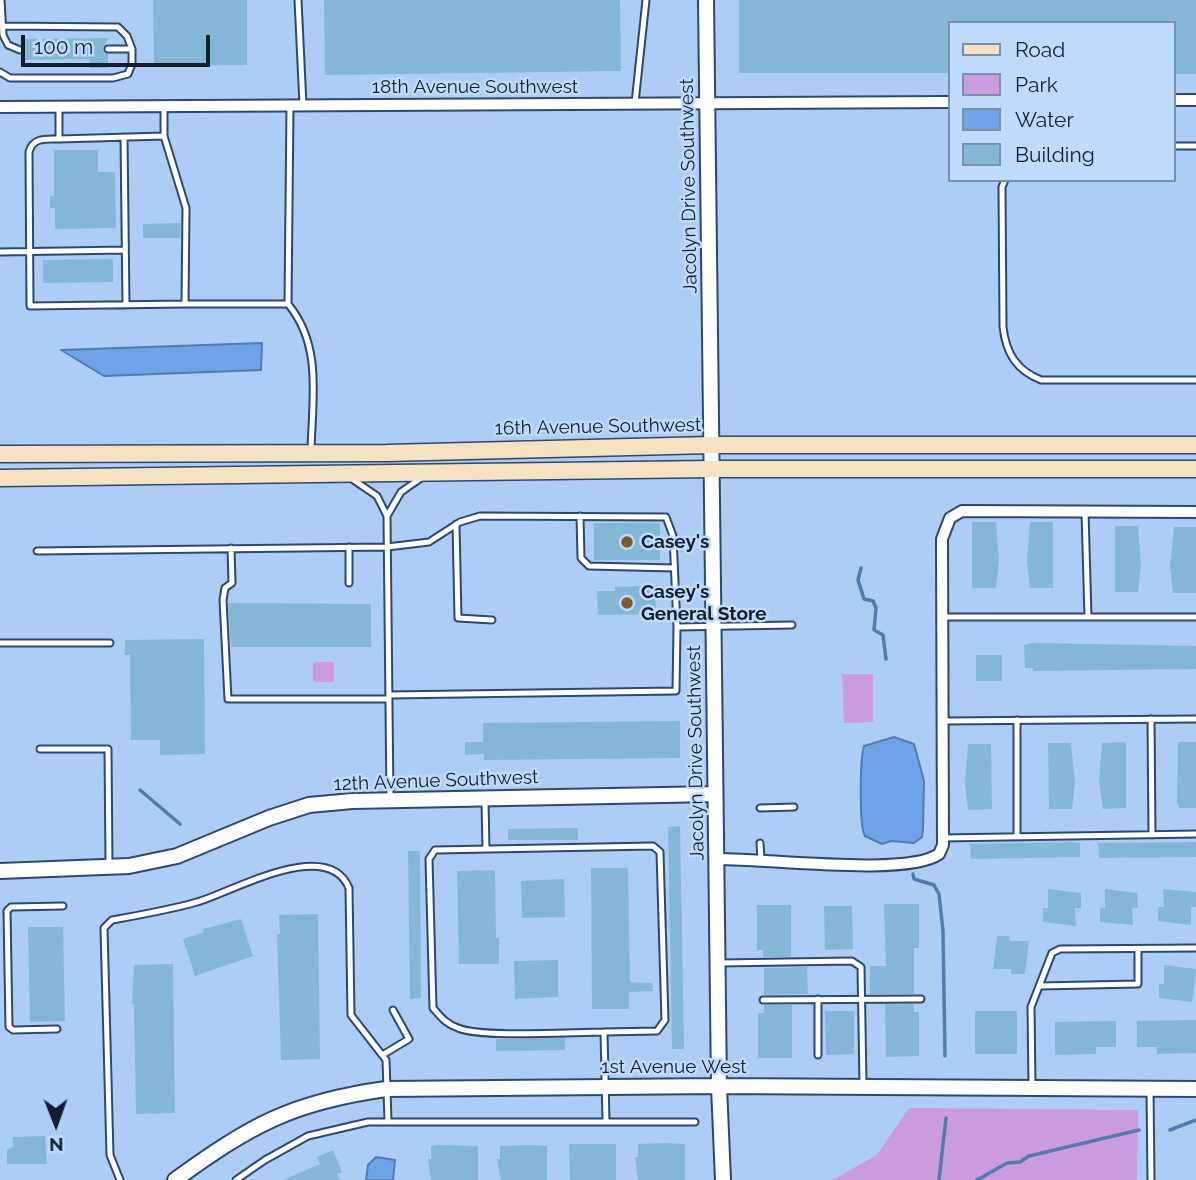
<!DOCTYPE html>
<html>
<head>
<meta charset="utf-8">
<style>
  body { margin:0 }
  #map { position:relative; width:1196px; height:1180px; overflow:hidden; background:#adcdf7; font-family:Raleway,sans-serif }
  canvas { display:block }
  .legend { position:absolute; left:948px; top:21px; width:228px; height:161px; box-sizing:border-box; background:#c0dafc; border:2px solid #7a8fa9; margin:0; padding:9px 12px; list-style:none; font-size:21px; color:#121e2d }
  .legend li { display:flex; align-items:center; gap:14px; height:35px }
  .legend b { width:35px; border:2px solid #7a8fa9 }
  .north { position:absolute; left:21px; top:1089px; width:70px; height:70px; -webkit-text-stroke:5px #c0dafc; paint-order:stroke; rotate:179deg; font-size:19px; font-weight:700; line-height:28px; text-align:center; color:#121e2d }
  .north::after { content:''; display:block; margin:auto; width:24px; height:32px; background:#121e2d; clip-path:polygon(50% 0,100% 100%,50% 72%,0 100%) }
  .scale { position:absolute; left:21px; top:35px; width:189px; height:32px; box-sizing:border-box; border:4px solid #121e2d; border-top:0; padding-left:9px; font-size:21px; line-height:24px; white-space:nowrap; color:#121e2d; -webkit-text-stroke:5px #c0dafc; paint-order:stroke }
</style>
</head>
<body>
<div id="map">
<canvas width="1196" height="1180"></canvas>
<ul class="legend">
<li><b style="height:9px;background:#f6e2c2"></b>Road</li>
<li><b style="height:19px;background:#ca9bdf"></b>Park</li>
<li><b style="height:19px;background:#6ea3e7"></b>Water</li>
<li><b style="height:19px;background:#84b7d5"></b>Building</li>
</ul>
<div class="north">N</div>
<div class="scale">100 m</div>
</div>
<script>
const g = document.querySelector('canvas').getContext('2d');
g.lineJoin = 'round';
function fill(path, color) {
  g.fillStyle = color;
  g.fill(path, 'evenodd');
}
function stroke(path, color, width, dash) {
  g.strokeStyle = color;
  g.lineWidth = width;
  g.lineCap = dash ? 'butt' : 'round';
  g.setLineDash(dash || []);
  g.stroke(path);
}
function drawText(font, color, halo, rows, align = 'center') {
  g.font = font + ' Raleway,sans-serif';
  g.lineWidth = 5;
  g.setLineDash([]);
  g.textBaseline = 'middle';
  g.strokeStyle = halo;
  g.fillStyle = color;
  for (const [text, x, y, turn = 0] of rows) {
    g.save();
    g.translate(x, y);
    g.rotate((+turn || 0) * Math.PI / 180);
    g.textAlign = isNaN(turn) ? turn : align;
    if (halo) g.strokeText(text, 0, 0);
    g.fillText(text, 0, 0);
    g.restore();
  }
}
fill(new Path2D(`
  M313,662H334V682H313Z
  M842,674H873V722L844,723Z
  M909,1108L1138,1110L1137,1180H832L877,1155Z`), '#ca9bdf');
const water = new Path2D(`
  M262,343L261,370L104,376L61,350Z
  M894,737L914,744L924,781L923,829L922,837L914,843L891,841L882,844L865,836C859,826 860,759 864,746Z
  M376,1157L395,1160L393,1180H366L368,1165Z`);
fill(water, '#6ea3e7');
stroke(water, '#527baf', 2);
stroke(new Path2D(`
  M861,568L858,580L864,599L873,601L876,608L874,630L883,635L886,659
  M140,790L180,824
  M913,874L914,879L934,885L939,894L943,931L945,1056
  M1170,1130L1196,1120
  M939,1180L946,1118
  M977,1180L1007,1163L1020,1162L1029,1156L1139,1130`), '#527baf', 3.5);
fill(new Path2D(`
  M153,0H247V65L154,66Z
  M324,0H620L621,71L325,75Z
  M739,0H1196V74H1173V23H949V73H739Z
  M108,38L103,50L108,54V68H90V59L20,60L25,50L20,39Z
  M54,150H98V172H115L116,228L55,229V208H50V196H54Z
  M181,223L180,238H143V224Z
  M113,259V282L43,283V260Z
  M972,522H996L999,562L996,588H972Z
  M1030,522H1053V588H1030L1027,562Z
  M594,523H660V560H594Z
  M1115,526H1138L1141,566L1138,592H1115Z
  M1174,527H1196V593H1173L1170,567Z
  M644,586V590H655L656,614L598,615L597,591H615V587Z
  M228,603L371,604V647H231Z
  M204,639L205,754L160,755V740H131L130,655H125V640Z
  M1032,643L1196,646V669L1033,671V668H1025L1024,645Z
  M976,655H1002V681H976Z
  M680,721V758L484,760V754L465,755V742H483V723Z
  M1126,742V808L1103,809L1099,782L1102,743Z
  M1178,742H1196V808H1179L1177,801Z
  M1048,743H1071L1075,783L1072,809H1049Z
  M968,744H991L992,809L968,810L965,784Z
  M680,826L684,1049H672L668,827Z
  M578,828V840H508V829Z
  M1072,842L1080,843V857L971,859L970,844Z
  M1196,842V857L1099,858L1098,843Z
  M408,851H420L421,998L410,999Z
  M591,868H628L630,982L652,983L653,991L629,992V1009H592Z
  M495,870L496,938H499V964H459L457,871Z
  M564,879L565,917L522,918L521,881Z
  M1048,889L1081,893V908H1075L1076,926L1043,922V908H1048Z
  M1105,889L1137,893L1138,908H1132L1133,925L1100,922V908H1105Z
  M1163,889L1196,892V907H1191V925L1158,921V907H1164Z
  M884,904H919V948H914V994H870V966H886Z
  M757,905H791V957H763V950H757Z
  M824,906H852L853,949L825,950Z
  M318,914L320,1059L281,1060L277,934H280L279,915Z
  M241,919L253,956L195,976L183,939L204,932L203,929Z
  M28,927H63L65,1021L30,1022Z
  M997,936H1010V941H1029L1025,974H1011V969H993Z
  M558,960V997L515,999L514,961Z
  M173,964L175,1113L136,1114L134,1004H132L134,965Z
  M1164,965L1196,969L1192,1002L1159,998V984H1164Z
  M807,967L808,994L764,995V968Z
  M885,1004H914V1012H919V1056L886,1057Z
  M764,1005H792V1058H758V1013H764Z
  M825,1011H854V1054L826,1055Z
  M975,1011H1017V1054H975Z
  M1196,1020V1053L1157,1054V1047H1137V1021Z
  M1116,1021V1047H1096V1054L1055,1055V1022Z
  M565,1038V1050L496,1051V1039Z
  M45,1136L47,1164H7V1150L13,1147V1137Z
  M665,1143L685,1144V1180H638L635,1157H638V1144Z
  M569,1144H616V1180H570Z
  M437,1145L478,1146V1180H431L428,1159H431V1146Z
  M527,1145L547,1146V1180H501L497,1159H500V1146Z
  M333,1150L342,1172L337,1174L340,1180H283L320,1164L317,1157Z`), '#84b7d5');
const service = new Path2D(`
  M1,0L3,35L8,45L20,50
  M298,0L303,105
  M2,26L118,27L127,36L132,49
  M0,72L10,78H113L128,74L132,64V49H108
  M635,103L646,0
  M59,107V139C46,139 33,137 29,152L30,306L185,304
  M164,107V136L186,208L185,304H288L290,106
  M124,137L126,305
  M59,139L164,136
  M1173,146H1196
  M1005,180L1002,187L1003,327C1006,353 1016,370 1041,380H1196
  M0,252L125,250
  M288,304C323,346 312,400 311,451
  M352,479L377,496L387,516L390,800
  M1085,512L1088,617
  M387,516L401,492L421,478
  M580,516L581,558L589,566L674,568
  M456,524L458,618L492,620
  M349,547V583
  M231,548L232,583L225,588L223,600L228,699H389
  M37,551L387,547L429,542L460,522L480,516L666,517L673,536L677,627
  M944,617H1196
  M0,643H110
  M389,695L676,691L677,627L792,625
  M1151,719L1152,835
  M944,721L1196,719
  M40,749H108L109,864
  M485,801L486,849
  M760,808L794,807
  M1017,837V720
  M942,838L1196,834
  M760,843L761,859
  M720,963L852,961L861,967L863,1084
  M1039,986L1138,984V949
  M818,999V1055
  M763,1000L921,999
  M57,1029L13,1030L9,1027L7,911L11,907L63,906
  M604,1032C573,1032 481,1038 458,1028C446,1024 441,1017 433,1008L429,859L435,850L653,846L660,852L665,1020L657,1031L604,1032L606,1122
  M384,1054L409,1039L393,1010
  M1032,1086L1031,1007L1052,953L1060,949L1196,948
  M1150,1089L1151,1180
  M120,1180L110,1155L104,928L112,920C140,915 169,910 197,902C232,892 328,836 349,888L351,1015L386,1060L388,1121
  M236,1180L265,1160L308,1136L368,1122H695`);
const minor = new Path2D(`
  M1173,100H1196
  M0,107L949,102
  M716,859C763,858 907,877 939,854L943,845L942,539L950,518L962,511L1196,512`);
const tertiary = new Path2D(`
  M706,0L719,1086L723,1180
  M0,871L129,866L177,856L269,818L309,805L352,801L715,794
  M175,1180C251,1125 292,1102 386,1089L719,1086L1196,1089`);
const secondary = new Path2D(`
  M0,454L387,453L711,445H1196
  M0,478L711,469H1196`);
stroke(service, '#2d486c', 9);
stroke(minor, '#2d486c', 14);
stroke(tertiary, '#2d486c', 18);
stroke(secondary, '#2d486c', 19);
stroke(service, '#fff', 5);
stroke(minor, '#fff', 10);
stroke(tertiary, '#fff', 14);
stroke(secondary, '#f6e2c2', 16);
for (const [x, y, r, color] of [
  [627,542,7,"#795b2f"],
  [627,603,7,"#795b2f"]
]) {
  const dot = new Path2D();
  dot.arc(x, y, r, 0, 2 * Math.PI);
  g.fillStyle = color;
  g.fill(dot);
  stroke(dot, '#c0dafc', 2.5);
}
drawText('19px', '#121e2d', '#c0dafc', [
  ["18th Avenue Southwest",475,87],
  ["Jacolyn Drive Southwest",689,186,-91],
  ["16th Avenue Southwest",598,427,-1],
  ["Jacolyn Drive Southwest",696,753,-91],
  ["12th Avenue Southwest",436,781,-2],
  ["1st Avenue West",674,1067]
]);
drawText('bold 19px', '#121e2d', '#c0dafc', [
  ["Casey's",641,542],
  ["Casey's",641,592],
  ["General Store",641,614]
], 'left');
</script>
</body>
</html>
